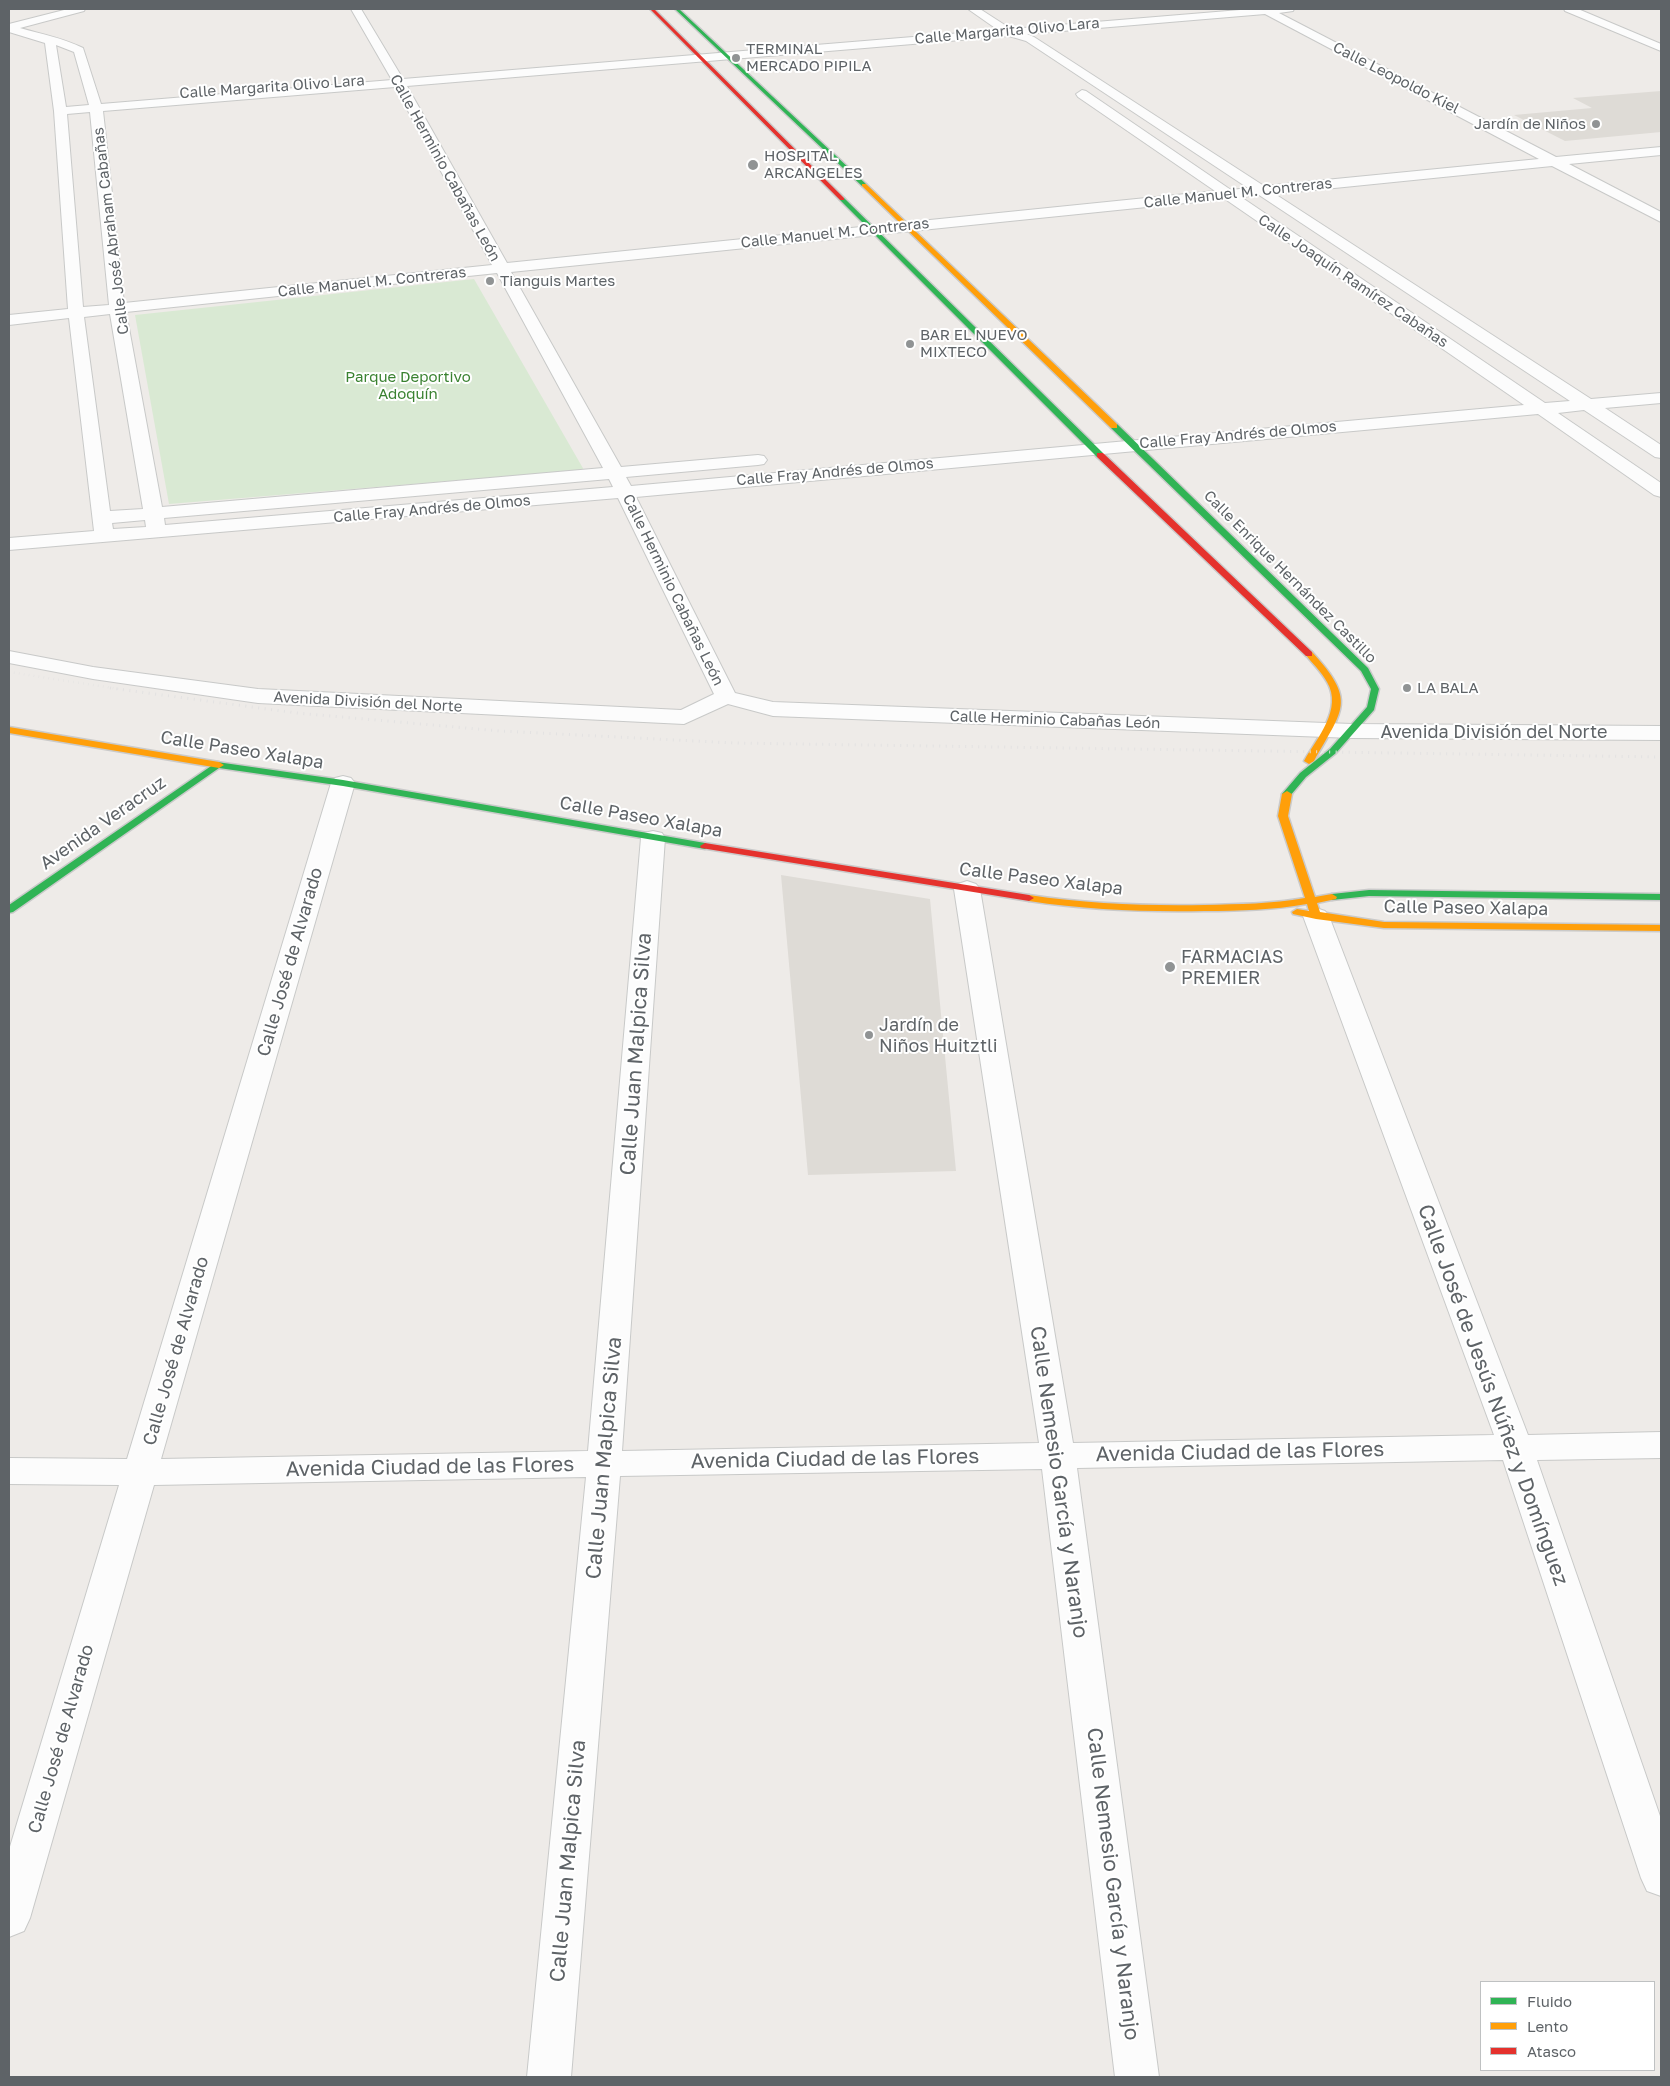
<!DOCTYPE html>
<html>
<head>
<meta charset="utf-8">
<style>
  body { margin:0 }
  #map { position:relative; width:1670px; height:2086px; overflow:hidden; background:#eeebe8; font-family:"Golos Text",sans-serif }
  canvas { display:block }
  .frame { position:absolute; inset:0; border:10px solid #5e6367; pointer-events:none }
  .legend { position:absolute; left:1480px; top:1981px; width:175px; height:90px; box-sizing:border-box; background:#fff; border:1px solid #bfc1c2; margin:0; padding:6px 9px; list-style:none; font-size:15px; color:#5e6367 }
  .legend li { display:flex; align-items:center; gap:10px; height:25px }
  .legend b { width:25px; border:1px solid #bfc1c2 }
</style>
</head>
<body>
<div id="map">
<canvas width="1670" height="2086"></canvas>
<div class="frame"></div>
<ul class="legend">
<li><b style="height:6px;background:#30b455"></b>Fluido</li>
<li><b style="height:6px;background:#ff9f0a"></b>Lento</li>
<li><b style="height:6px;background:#e5322d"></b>Atasco</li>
</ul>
</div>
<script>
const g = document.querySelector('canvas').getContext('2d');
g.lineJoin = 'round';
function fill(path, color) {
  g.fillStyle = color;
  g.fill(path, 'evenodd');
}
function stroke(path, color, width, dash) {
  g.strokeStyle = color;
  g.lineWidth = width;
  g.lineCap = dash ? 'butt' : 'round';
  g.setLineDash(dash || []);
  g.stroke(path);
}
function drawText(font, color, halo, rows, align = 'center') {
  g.font = font + ' "Golos Text",sans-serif';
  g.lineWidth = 4;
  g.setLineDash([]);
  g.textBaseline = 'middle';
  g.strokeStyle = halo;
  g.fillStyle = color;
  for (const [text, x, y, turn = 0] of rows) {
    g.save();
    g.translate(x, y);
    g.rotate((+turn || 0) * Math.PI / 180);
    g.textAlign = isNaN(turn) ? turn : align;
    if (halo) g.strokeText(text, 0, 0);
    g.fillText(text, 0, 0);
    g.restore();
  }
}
fill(new Path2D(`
  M1661,91V132L1565,141L1514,115L1592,108L1573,98Z
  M781,875L930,899L956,1171L808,1175Z`), '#dedbd6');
fill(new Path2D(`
  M474,279L584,470L169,504L135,315Z`), '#d9e9d3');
const street = new Path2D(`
  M68,9H85L84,11L20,28C41,34 63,38 83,48L101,104L392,80L351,9H361L403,79L998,30L968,9H980L1011,29L1252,9H1294L1293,11L1279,13L1556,157L1661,147V155L1569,164L1661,212V222L1552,166L1275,194L1591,399L1661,393V403L1605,408L1661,445V458L1655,457L1584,410L1558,413L1661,483V497L1654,495L1538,414L636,497L735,693L773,702L1352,724L1661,726V740L1352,738L773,716L728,704L684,724L258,703L93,679L9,663V651L93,667L258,689L681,710L714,694L618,498L9,550V538L94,531L69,318L9,325V315L68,309L54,111L45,43L9,32V24ZM1265,14L1539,159L1264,186L1034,37L1027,34ZM1009,36L1026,41L1248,188L1231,190L1086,91L1082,90L1076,94L1078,97L1215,191L507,263L407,86ZM56,45L74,52L89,105L66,107ZM395,87L492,265L124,303L103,111ZM90,112L109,305L83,307L67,114ZM1259,195L1570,401L1545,403L1241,197ZM1225,199L1524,405L631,486L626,477L758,465L764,464L767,460L764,456L758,455L621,467L511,272ZM497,273L603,468L162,507L126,312ZM110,314L143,509L110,511L84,317ZM609,479L613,487L165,525L164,518ZM145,520L146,527L113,529L112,523Z
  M1564,9H1578L1661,44V51L1565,11Z
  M343,776L351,778L355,783L161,1459L588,1451L641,838L644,833L653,831L662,833L665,838L622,1451L1039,1443L954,889L958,884L967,881L976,884L980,889L1073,1443L1494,1435L1303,916L1307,911L1316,908L1325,911L1329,916L1528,1435L1661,1432V1458L1537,1460L1661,1819V1896L1647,1891L1641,1878L1503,1460L1077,1468L1159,2077H1115L1042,1469L620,1476L571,2077H527L586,1477L154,1485L30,1918L24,1931L9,1937V1850L119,1485L9,1484V1458L127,1459L331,783L335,778Z`);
const fast = new Path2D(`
  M675,9H679L866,184V186H862Z
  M840,198H844L1103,453V457H1097L840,200Z
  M1111,424H1117L1368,668L1379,689L1374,710L1336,753L1306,777L1290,796L1287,797L1282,794L1300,773L1330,749L1367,707L1371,689L1361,671L1111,428Z
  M217,762L343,780L705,843L710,846L705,849L343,786L219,768L13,912L9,913V905Z
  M1369,890L1661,894V900L1369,896L1332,900L1327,897L1332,894Z`);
const slow = new Path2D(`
  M862,184H866L1117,424V428H1111L862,186Z
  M1309,651L1312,652C1357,701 1343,709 1314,761L1309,764L1304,761C1317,738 1343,709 1327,682C1321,671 1312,663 1305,654Z
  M9,727L219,762L224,765L219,768L9,733Z
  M1287,791L1292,794L1288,816L1315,897L1332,894L1337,897L1336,899L1317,903L1320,912L1384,922L1661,925V931L1384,928L1316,919L1293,914L1292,912L1297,909L1309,911L1307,904C1272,910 1240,911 1204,911C1146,912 1087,910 1029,901L1024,898L1029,895C1088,904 1146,906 1205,905C1240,904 1271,904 1305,898L1278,816L1282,794Z`);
const jam = new Path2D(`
  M650,9H654L844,198V200H840Z
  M1097,453H1103L1312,652V656H1306L1097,457Z
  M705,843L1029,895L1034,898L1029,901L701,848L700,846Z`);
stroke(street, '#c8c9c8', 2);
stroke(fast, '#cacaca', 3);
stroke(slow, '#cacaca', 3);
stroke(jam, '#cacaca', 3);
fill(street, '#fcfcfc');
fill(fast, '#30b455');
fill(slow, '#ff9f0a');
fill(jam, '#e5322d');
stroke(new Path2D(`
  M9,672L119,689`), '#e3e2e2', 2.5, [0.5, 4.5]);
stroke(new Path2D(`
  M110,688L297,713L500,731L734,743L1661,757`), '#e3e2e2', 3, [1, 5.5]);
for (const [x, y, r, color] of [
  [736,58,5,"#909394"],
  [1596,124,5,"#909394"],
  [753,165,6,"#909394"],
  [490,281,5,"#909394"],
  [910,344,5,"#909394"],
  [1407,688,5,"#909394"],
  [1170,967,6,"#909394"],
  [869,1035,5,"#909394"]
]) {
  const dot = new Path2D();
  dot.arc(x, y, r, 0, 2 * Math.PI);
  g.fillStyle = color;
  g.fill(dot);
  stroke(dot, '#fff', 2);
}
drawText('15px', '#5e6367', '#fff', [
  ["Calle Margarita Olivo Lara",1007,31,-5],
  ["Calle Leopoldo Kiel",1396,78,27],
  ["Calle Margarita Olivo Lara",272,87,-4],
  ["Calle Herminio Cabañas León",445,168,61],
  ["Calle Manuel M. Contreras",1238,193,-6],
  ["Calle José Abraham Cabañas",111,231,-97],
  ["Calle Manuel M. Contreras",835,233,-6],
  ["Calle Joaquín Ramírez Cabañas",1353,281,34],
  ["Calle Manuel M. Contreras",372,282,-6],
  ["Calle Fray Andrés de Olmos",1238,435,-5],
  ["Calle Fray Andrés de Olmos",835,472,-5],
  ["Calle Fray Andrés de Olmos",432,509,-5],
  ["Calle Enrique Hernández Castillo",1290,577,45],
  ["Calle Herminio Cabañas León",673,590,64],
  ["Avenida División del Norte",368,702,3],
  ["Calle Herminio Cabañas León",1055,720,2]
]);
drawText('15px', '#5e6367', '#fff', [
  ["TERMINAL",746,49],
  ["MERCADO PIPILA",746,66],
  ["Jardín de Niños",1586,124,"right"],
  ["HOSPITAL",764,156],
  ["ARCANGELES",764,173],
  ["Tianguis Martes",500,281],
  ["BAR EL NUEVO",920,335],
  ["MIXTECO",920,352],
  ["LA BALA",1417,688]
], 'left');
drawText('15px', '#3a8231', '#fff', [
  ["Parque Deportivo",408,377],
  ["Adoquín",408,394]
]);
drawText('18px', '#5e6367', '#fff', [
  ["Avenida División del Norte",1494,732],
  ["Calle Paseo Xalapa",242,750,9],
  ["Calle Paseo Xalapa",641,817,10],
  ["Avenida Veracruz",103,823,-35],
  ["Calle Paseo Xalapa",1041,879,7],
  ["Calle Paseo Xalapa",1466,908,1],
  ["Calle José de Alvarado",290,962,-74],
  ["Calle José de Alvarado",176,1351,-74],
  ["Calle José de Alvarado",61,1739,-74]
]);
drawText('18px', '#5e6367', '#fff', [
  ["FARMACIAS",1181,957],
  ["PREMIER",1181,978],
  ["Jardín de",879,1025],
  ["Niños Huitztli",879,1046]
], 'left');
drawText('21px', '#5e6367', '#fff', [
  ["Calle Juan Malpica Silva",636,1054,-86],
  ["Calle José de Jesús Núñez y Domínguez",1493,1395,70],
  ["Avenida Ciudad de las Flores",1240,1452,-1],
  ["Calle Juan Malpica Silva",604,1458,-85],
  ["Avenida Ciudad de las Flores",835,1459,-1],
  ["Avenida Ciudad de las Flores",430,1467,-1],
  ["Calle Nemesio García y Naranjo",1059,1482,82],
  ["Calle Juan Malpica Silva",568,1861,-85],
  ["Calle Nemesio García y Naranjo",1113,1884,83]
]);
</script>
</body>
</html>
